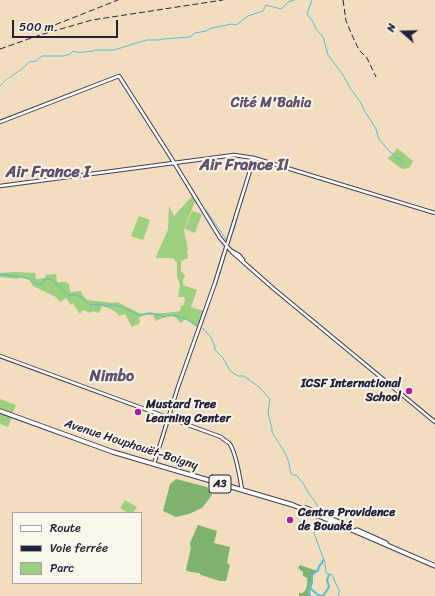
<!DOCTYPE html>
<html>
<head>
<meta charset="utf-8">
<style>
  body { margin:0 }
  #map { position:relative; width:435px; height:596px; overflow:hidden; background:#f2ddbf; font-family:Sriracha,sans-serif }
  canvas { display:block }
  .legend { position:absolute; left:12px; top:512px; width:130px; height:72px; box-sizing:border-box; background:#fbf7ec; border:1px solid #a4a2a5; margin:0; padding:5px 7px; list-style:none; font-size:12px; color:#22223b }
  .legend li { display:flex; align-items:center; gap:8px; height:20px }
  .legend b { width:20px; border:1px solid #a4a2a5 }
  .north { position:absolute; left:383px; top:12px; width:40px; height:40px; -webkit-text-stroke:3px #fbf7ec; paint-order:stroke; rotate:290deg; font-size:11px; font-weight:700; line-height:16px; text-align:center; color:#22223b }
  .north::after { content:''; display:block; margin:auto; width:14px; height:18px; background:#22223b; clip-path:polygon(50% 0,100% 100%,50% 72%,0 100%) }
  .scale { position:absolute; left:12px; top:20px; width:106px; height:18px; box-sizing:border-box; border:2px solid #22223b; border-top:0; padding-left:5px; font-size:12px; line-height:14px; white-space:nowrap; color:#22223b; -webkit-text-stroke:3px #fbf7ec; paint-order:stroke }
</style>
</head>
<body>
<div id="map">
<canvas width="435" height="596"></canvas>
<ul class="legend">
<li><b style="height:5px;background:#fff"></b>Route</li>
<li><b style="height:5px;background:#22223b"></b>Voie ferrée</li>
<li><b style="height:11px;background:#9dcf7f"></b>Parc</li>
</ul>
<div class="north">N</div>
<div class="scale">500 m</div>
</div>
<script>
const g = document.querySelector('canvas').getContext('2d');
g.lineJoin = 'round';
function fill(path, color) {
  g.fillStyle = color;
  g.fill(path, 'evenodd');
}
function stroke(path, color, width, dash) {
  g.strokeStyle = color;
  g.lineWidth = width;
  g.lineCap = dash ? 'butt' : 'round';
  g.setLineDash(dash || []);
  g.stroke(path);
}
function drawText(font, color, halo, rows, align = 'center') {
  g.font = font + ' Sriracha,sans-serif';
  g.lineWidth = 4;
  g.setLineDash([]);
  g.textBaseline = 'middle';
  g.strokeStyle = halo;
  g.fillStyle = color;
  for (const [text, x, y, turn = 0] of rows) {
    g.save();
    g.translate(x, y);
    g.rotate((+turn || 0) * Math.PI / 180);
    g.textAlign = isNaN(turn) ? turn : align;
    if (halo) g.strokeText(text, 0, 0);
    g.fillText(text, 0, 0);
    g.restore();
  }
}
fill(new Path2D(`
  M397,148L413,161L409,168L402,169L387,158L393,154Z
  M192,196L195,201L184,230L188,250H187L188,258L181,261V271L185,275L183,280V285L197,290L191,307L203,311L198,328L186,319L180,323C175,312 165,317 156,321L153,315H145L139,317L140,323L132,327L125,314L119,316C116,310 109,308 102,306L99,313L92,311L91,313L83,310L80,314L73,303L71,305L66,298L60,302L56,297L33,286L29,280L20,277L17,279L0,277V273L14,272L35,273L36,279L46,278L45,275L56,274L57,282H66L69,284L70,292L81,291L82,294L87,300L114,303L117,302L139,313H166L180,311L181,306L184,305L185,297H178L180,285L177,276V263L173,258H156V256L168,230L169,206L174,216Z
  M192,211L202,214L195,233L185,229Z
  M139,216L150,220L143,240L131,236Z
  M0,399L16,405L12,414L0,410Z
  M0,413L12,417L8,427L0,424Z
  M125,500L137,507L133,513H128L120,508Z`), '#9dcf7f');
fill(new Path2D(`
  M176,479L207,487L212,495L202,508L189,514L176,517L163,511L170,484Z
  M198,525L217,531L214,543L230,547L227,563L230,565L226,581H220L201,575L199,573L191,572L187,571L186,569L191,548L190,543Z
  M300,565L320,572H314L311,575V582L308,592L309,596H299V593H303C307,589 308,584 307,578L303,576V572L298,568Z`), '#7eb26e');
stroke(new Path2D(`
  M312,0L307,14L313,22L316,29L323,37L328,55L343,75L350,88L361,103L364,110L376,129L379,139L389,151L403,162
  M9,78L23,68L29,62L36,61L42,56H64L70,54L73,51C80,54 87,51 94,51L95,50H114L146,40H159L163,39L190,37L195,33L206,31L212,28L232,24L236,25L248,16L263,11L266,5L281,9L288,2L294,0
  M0,86C3,84 4,81 7,79
  M187,182L193,190
  M193,192L199,199
  M201,204L205,211
  M206,210L227,241
  M234,230L237,218
  M230,247L236,252
  M0,274L28,278L37,285L42,284L45,279H51L69,295L71,296L74,294L81,297L90,305L98,304L108,306L111,304L119,307H123L128,310L140,316L148,313H152L156,315H160L163,317C175,312 187,319 197,326
  M220,274L221,271
  M202,328C208,332 215,342 215,350L223,358L229,369L233,373L238,376H244L259,387L270,399L268,413L272,429V432C277,441 285,451 288,460C290,465 289,471 292,475H296L303,483L308,492L320,509
  M317,517L314,526V533L325,563L326,573L332,575L339,590L340,592L338,594L339,596`), '#54bdd1', 1);
stroke(new Path2D(`
  M310,588L318,595L322,596
  M310,596L309,592L312,582V575L318,570L319,566L322,563L323,560
  M323,596L329,587L327,580L329,575`), '#54bdd1', 2);
const secondary = new Path2D(`
  M0,122L119,76L170,156L220,238L232,252L274,289L435,422
  M0,186L234,155L254,158L435,213
  M230,250L239,255L243,260
  M0,356L221,437C223,439 226,441 229,443C236,451 240,478 242,490
  M154,464L178,387L215,283L254,158`);
const highway = new Path2D(`
  M0,411L113,452L293,505L352,530L435,566
  M306,508L346,525
  M357,530L386,543`);
stroke(secondary, '#413e4f', 4.5);
stroke(highway, '#413e4f', 5.5);
stroke(secondary, '#fff', 2.5);
stroke(highway, '#fff', 3.5);
stroke(new Path2D(`
  M343,0L346,21L352,35L359,50L367,58L376,77
  M47,28L118,0
  M0,49L40,35L92,20L223,0`), '#22223b', 1, [6, 3]);
for (const [x, y, r, color] of [
  [409,391,4,"#b5179e"],
  [138,412,4,"#b5179e"],
  [290,520,4,"#b5179e"]
]) {
  const dot = new Path2D();
  dot.arc(x, y, r, 0, 2 * Math.PI);
  g.fillStyle = color;
  g.fill(dot);
  stroke(dot, '#fbf7ec', 1.5);
}
for (const [x, y, w] of [
  [220,484,22]
]) {
  const box = new Path2D();
  box.roundRect(x - w / 2, y - 9, w, 18, 3);
  g.fillStyle = '#fbf7ec';
  g.fill(box);
  stroke(box, '#22223b', 1);
}
drawText('bold 11px', '#22223b', null, [
  ["A3",220,484]
]);
drawText('bold 12px', '#22223b', '#fbf7ec', [
  ["ICSF International",401,384,"right"],
  ["School",401,398,"right"],
  ["Mustard Tree",146,405],
  ["Learning Center",146,419],
  ["Centre Providence",298,513],
  ["de Bouaké",298,527]
], 'left');
drawText('12px', '#22223b', '#fbf7ec', [
  ["Avenue Houphouët-Boigny",131,445,18]
]);
drawText('bold 14px', '#60516c', '#fbf7ec', [
  ["Cité M'Bahia",271,103]
]);
drawText('bold 16px', '#60516c', '#fbf7ec', [
  ["Air France II",244,166],
  ["Air France I",48,173],
  ["Nimbo",112,377]
]);
</script>
</body>
</html>
